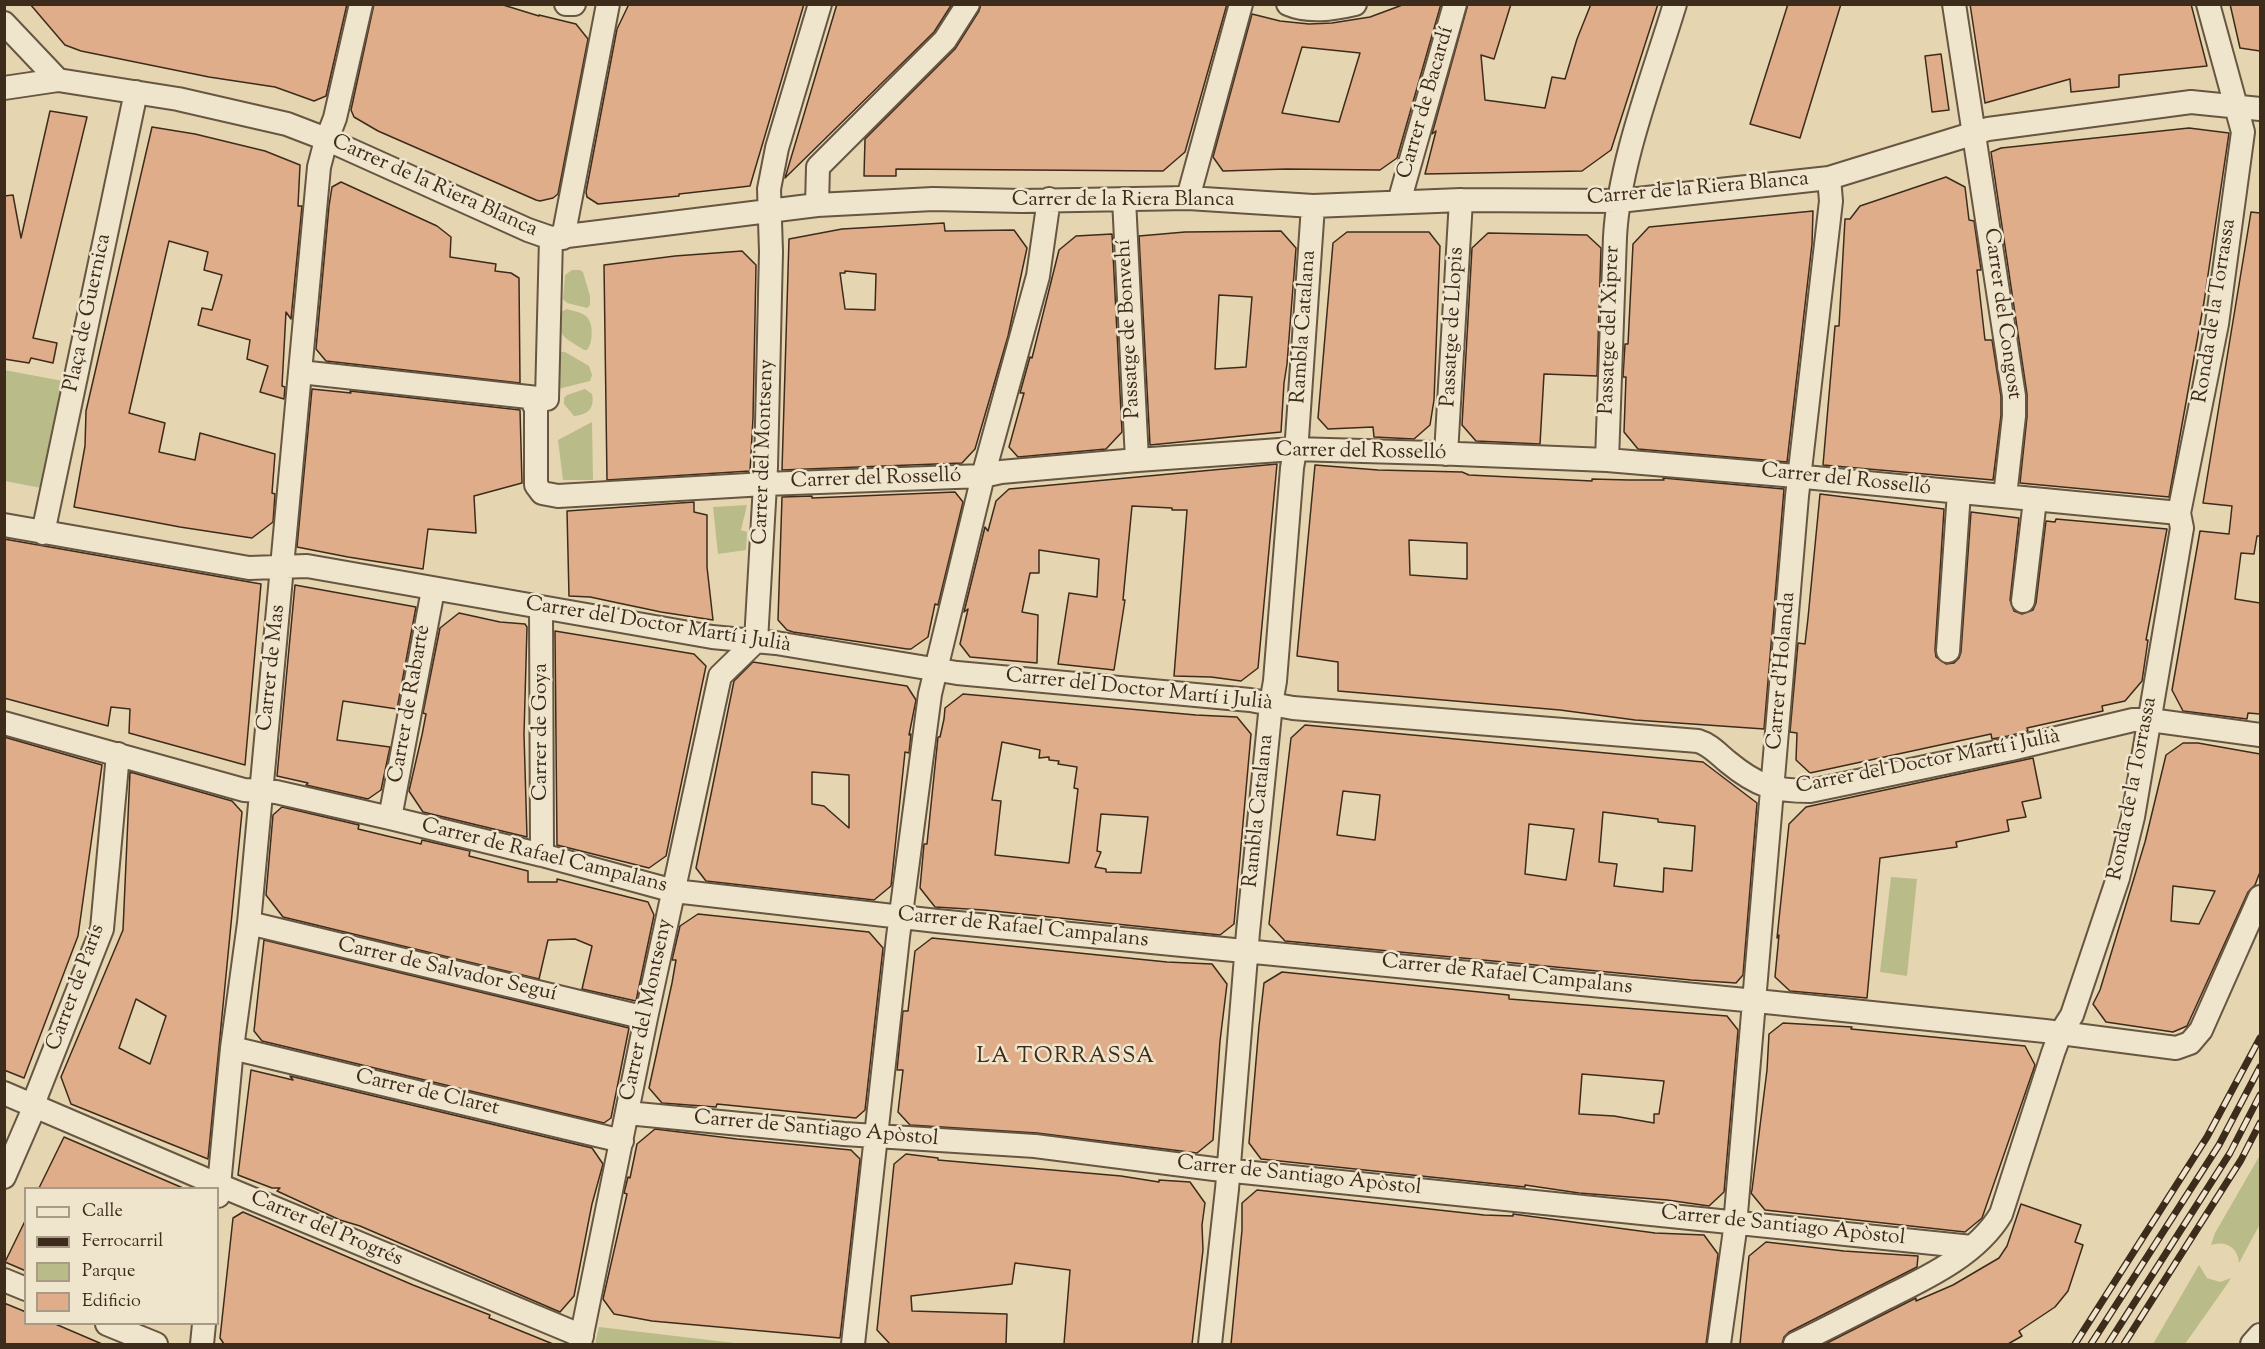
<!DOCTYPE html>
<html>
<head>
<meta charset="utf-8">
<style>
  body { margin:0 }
  #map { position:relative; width:2265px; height:1349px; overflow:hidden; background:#e6d5b1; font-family:"Sorts Mill Goudy",serif }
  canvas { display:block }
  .frame { position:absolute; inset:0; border:6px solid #3d2b1c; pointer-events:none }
  .legend { position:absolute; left:24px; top:1187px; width:195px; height:138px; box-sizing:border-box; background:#efe4cc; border:2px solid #a89a86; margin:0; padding:8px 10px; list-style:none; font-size:18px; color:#3d2b1c }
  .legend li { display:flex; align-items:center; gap:12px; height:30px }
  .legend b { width:30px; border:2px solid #a89a86 }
</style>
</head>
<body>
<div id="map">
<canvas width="2265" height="1349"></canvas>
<div class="frame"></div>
<ul class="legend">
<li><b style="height:8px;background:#efe4cc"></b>Calle</li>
<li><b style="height:8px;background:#3d2b1c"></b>Ferrocarril</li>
<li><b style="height:16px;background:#b9bc89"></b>Parque</li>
<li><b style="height:16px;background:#dfad89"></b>Edificio</li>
</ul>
</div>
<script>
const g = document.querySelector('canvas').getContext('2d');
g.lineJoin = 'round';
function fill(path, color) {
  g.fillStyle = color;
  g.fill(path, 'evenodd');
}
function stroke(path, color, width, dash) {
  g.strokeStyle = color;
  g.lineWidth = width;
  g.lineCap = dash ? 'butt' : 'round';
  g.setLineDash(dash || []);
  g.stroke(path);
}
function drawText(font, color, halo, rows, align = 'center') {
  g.font = font + ' "Sorts Mill Goudy",serif';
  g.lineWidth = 5;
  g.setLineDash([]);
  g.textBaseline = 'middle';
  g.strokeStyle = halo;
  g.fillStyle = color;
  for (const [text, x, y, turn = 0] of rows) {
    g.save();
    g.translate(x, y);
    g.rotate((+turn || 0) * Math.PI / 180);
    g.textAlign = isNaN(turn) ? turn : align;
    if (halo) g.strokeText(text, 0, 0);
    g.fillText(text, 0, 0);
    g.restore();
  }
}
fill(new Path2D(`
  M572,270H580L583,272L590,296V305L587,308L567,303L563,299L565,275Z
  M567,309C573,311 581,312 586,316C594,323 593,343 587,350H584C563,336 558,338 560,312Z
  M560,352H565L589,366L592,375L590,381L558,389V354Z
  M4,370L63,381L41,488L5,481Z
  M585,389L592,394C595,408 588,415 574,416L564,404V398L567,395Z
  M592,422L593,480H563L558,440Z
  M747,505L741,530L747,532L746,550L718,554L713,507Z
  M1891,877L1917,879L1907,976L1880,972Z
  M2260,1155V1224L2239,1263C2238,1247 2225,1240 2211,1245L2215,1233Z
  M2199,1265L2207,1278L2220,1282L2231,1278L2228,1283L2185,1344H2153Z
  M599,1327L743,1344H595Z`), '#b9bc89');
const building = new Path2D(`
  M30,4H347L326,96L314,101L275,87L209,77L81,51L65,45Z
  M374,4H500L539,16V15L576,24L588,39L558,194L553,198L540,201L536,200L378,131L354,117L351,110Z
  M629,4H804L750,186L679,194V196L598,204L587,197L586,192L617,29Z
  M837,4H952L934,32L785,178Z
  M981,4H1227L1185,152L1163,171L896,169V176H864L865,139L955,49L979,11Z
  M1405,4H1441L1397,158L1380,170L1286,169L1223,171L1213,157L1252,14L1280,21L1309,24L1332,23L1370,17ZM1302,47L1360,53L1339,122L1282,113Z
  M1468,4H1511L1494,59L1481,55L1485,100L1545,108L1552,77L1565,79L1577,39L1591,4H1658L1611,150L1582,171L1425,174L1436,131L1432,134Z
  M1788,4H1841L1800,138L1750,124Z
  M1970,4H2191L2207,66L2119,75V87L2071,92L2070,79L1985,103Z
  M2230,4H2260V51L2240,48Z
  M1941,54L1949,110L1932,112L1925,56Z
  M50,111L87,117L33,338L57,343L53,363L31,358L29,363L4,359V196L13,195L21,238Z
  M152,127L195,134L265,151L300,165L298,206H302L291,319L286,312L282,386L285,387L284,399L260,392L268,366L247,359L250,340L198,325L202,308L212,310L222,275L204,270L208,252L169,241L129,413L165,423L159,452L195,460L200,433L275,454L272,493L275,494L273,522L252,538L180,527L74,507L85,446L86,411Z
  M2189,128L2229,133L2204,302L2169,497L2020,483L2027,417V394L1991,152L2001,148Z
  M1946,177L1965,187L1969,220L1974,221L1981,270H1977L1985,340H1992L2001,397V415L1993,480L1823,465L1835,326H1839L1845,219H1850L1860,206Z
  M341,182L437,226L451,237L450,257L496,264L495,271L511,273L519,278L520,383L326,361L316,349L329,206L332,187Z
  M1813,211L1812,244L1787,462L1638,449L1624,432L1626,377H1623L1625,344H1628L1633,244L1649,227Z
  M2251,212L2260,213V536H2257L2254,554L2241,553L2235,599L2260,603V714L2248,713L2247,719L2183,711L2172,690L2200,531L2229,534L2232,506L2203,503Z
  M944,223L945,231L1014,230L1027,248L1008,336L975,449L962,463L782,470L789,239L842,229ZM845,271L876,274L875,310L845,309L840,273H845Z
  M1281,231L1296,248L1287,364L1284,383L1281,432L1150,445L1139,236L1185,232ZM1219,295L1252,297L1246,367L1215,369Z
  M1347,232H1429L1440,246L1434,400L1430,425L1414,439L1374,437L1373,427L1328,429L1318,418L1333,243Z
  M1488,233L1587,235L1601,248L1597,376L1544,374L1540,444L1476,441L1462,425L1472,248Z
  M1112,234L1122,432L1106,449L1018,457L1009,447L1024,393H1020L1030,357L1032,358L1059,250L1076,236Z
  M742,251L756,265L753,418L750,471L607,480L604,265L675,256Z
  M312,389L351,393L350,391L520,410L522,483L474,496L476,533L428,529L423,569L348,557L297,547Z
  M1277,464L1258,668L1241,681L1211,677L1174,676L1187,510H1172V508L1132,506L1123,600H1125L1114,670L1058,664L1069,593L1097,597L1099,559L1039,550V573H1030L1022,612L1038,615L1037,663L970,657L960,644L968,609L964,612L985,527L988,531L996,501L1009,489Z
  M1315,465L1378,470L1462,472L1469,475L1592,481V479L1629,480H1664L1663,478L1784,489L1764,729L1635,720L1560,710L1338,691V662L1297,656ZM1409,540L1467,543V579L1410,575Z
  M955,492L963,502L938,605L935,604L928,637L911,649H907L793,632L787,630L778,620L782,497L812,496V498Z
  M1820,494L1944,509L1935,650L1936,657L1946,664L1954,663L1959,658L1961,652L1971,512L2019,518L2010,600L2014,611L2022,614L2033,610L2036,603L2046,521L2055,522L2056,519L2167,529L2146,640H2148L2142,681L2125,701L2102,706L2103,711L2027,728L2028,731L2008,736L1992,739L1991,734L1810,773L1796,760L1797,733L1790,732L1798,643L1805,644L1808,618Z
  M694,502V512L707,515V567L713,620L661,612L590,597L569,596L567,511Z
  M4,539L261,584L245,765L129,733L130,709L111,707L108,726L4,698Z
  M295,585L416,607L397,709L343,701L337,740L390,747L381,790L368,799L306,785L308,783L277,776Z
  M459,613L500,622L525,624L527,627L524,734L527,837L423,812L409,791L422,735L426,714L423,713L440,628Z
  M555,631L694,654L706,666L666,856L649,868L557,845Z
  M753,662L907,686L916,700L909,735L911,734L909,753L905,752L891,886L874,900L706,881L696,868L734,681ZM812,772L849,775V828L824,806L812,804Z
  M963,694L1196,715L1237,717L1251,734L1234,924L1220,935L984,910L935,907L920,888L924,844H927L938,737H940L944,719L945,708ZM1002,742L1040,750L1039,758L1049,757V760L1059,761L1058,764L1077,767L1074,788L1078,789L1069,863L995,855L1001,801L992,800ZM1101,814L1148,817L1141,873L1106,872V869L1095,867L1101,852L1097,851Z
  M1305,725L1703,762L1757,803L1743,975L1736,983L1691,980L1285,941L1269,924L1291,738ZM1343,791L1380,795L1375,840L1337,835ZM1603,812L1658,819V822L1695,826L1692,871L1664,868L1663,892L1614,886L1617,864L1599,862ZM1529,824L1574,829L1566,880L1525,874Z
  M4,737L102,765L78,936L24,1078L4,1070Z
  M2183,743H2198L2260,754V872L2255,885L2248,892L2187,1026L2173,1032L2106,1022L2093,1004L2100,990L2145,842L2166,755ZM2173,886L2215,891L2199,924L2171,921Z
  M2033,758L2041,798L2022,802L2026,817L2007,820L2009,831L1956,842L1957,847L1880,858L1867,998L1790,991L1775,977L1779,935L1777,938L1789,824L1806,807Z
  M130,772L232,801L242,812L208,1159L71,1104L61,1077L123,930ZM136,999L166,1016L150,1064L119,1048Z
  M282,807L359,825L358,829L387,836L421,844L422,840L470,851L469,856L528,871V882H557V879L648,902L654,915L636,1001L582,989L592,946L575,939L548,940L539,979L283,917L266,895L273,815Z
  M698,914L869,932L883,948L865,1110L856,1118L717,1104L716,1107L662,1103L649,1088L672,983L676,960H672L680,926Z
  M932,938L1167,962L1212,964L1227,984L1220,1041L1213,1140L1197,1153L1037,1133L910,1125L898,1112L903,1070H897L903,1011H908L915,951Z
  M264,940L629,1028L611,1118L604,1123L262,1041L254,1031Z
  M1282,972L1509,995V999L1727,1016L1738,1030L1724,1192L1709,1206L1667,1200L1579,1193L1525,1185V1187L1261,1159L1249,1143L1259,1026L1264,983ZM1582,1074L1664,1081L1659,1114H1654V1123L1614,1116L1579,1114Z
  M1783,1023L1852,1027L1851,1029L2025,1046L2035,1065L1982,1218L1965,1232L1765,1210L1751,1193L1752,1190L1767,1070L1769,1034Z
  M251,1070L293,1080L290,1076L592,1148L603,1164L592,1204L574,1296L560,1312L360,1226L340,1220L277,1191L280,1188H272L238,1175Z
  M655,1129L737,1139L851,1150L860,1159L840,1338L652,1321L614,1314L603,1299L627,1194L624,1193L628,1177L630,1178L637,1144Z
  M64,1137L183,1188H39Z
  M906,1154L938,1158V1160L1121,1176L1159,1182V1180L1190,1182L1205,1203L1202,1225L1203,1250L1192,1344H1064L1070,1270L1015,1263L1012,1284L911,1296L912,1311L1007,1314L1006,1344H890L877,1330L894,1164Z
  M1257,1190L1484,1215L1513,1216V1214L1655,1233L1704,1235L1718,1254L1706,1344H1231L1242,1230V1203Z
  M2021,1204L2081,1225L2075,1242L2083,1245L2068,1291L2055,1307L2019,1331L2022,1336L2008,1344H1825L1916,1298V1301L1953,1285L1999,1258L2007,1246Z
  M243,1212L413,1285L490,1315L489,1318L553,1344H224L220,1338L233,1218Z
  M26,1219V1271L5,1262Z
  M1766,1242L1844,1251L1918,1256L1917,1267L1789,1332L1784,1337L1782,1344H1740L1749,1256Z
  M4,1303L26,1312V1323H53L102,1344H4Z`);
fill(building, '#dfad89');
stroke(building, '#3d2b1c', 1.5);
const street = new Path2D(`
  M566,4H574
  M1288,4C1309,13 1333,9 1355,4
  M1954,4L2014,396V416L2005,496
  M4,23L58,80
  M4,88L58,80L178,99L287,124L326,139L528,230L551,238L817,205L933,199L1022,201L1188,198L1313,206L1461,200L1619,201L1829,178L1988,129L2191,102L2260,109
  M1188,198L1241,4
  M1124,199L1137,460
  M1399,202L1455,4
  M817,205L818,167L945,40L968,4
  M563,238L608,4
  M300,372L547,399L551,238
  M531,398L536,409V485L542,493L558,496L765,484L983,476L1001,472L1137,460L1294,449L1433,453L1607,460L1784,475L2179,513
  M1446,454L1461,200
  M1607,460L1615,237C1619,162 1653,77 1675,4
  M4,525L249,568L307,566L712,637L776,643L957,673L1250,700L1293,708L1698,741C1711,745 1718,754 1728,762C1757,786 1774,791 1810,791L2011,749L2133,720H2150L2260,735
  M43,533L136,92
  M2023,601L2035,500
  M541,608L542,855
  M1948,651L1959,492
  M4,723L244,790L276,792L390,818L542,855L674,891L937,921L1766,1002L2045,1031L2176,1048L2190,1043L2201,1030L2260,897
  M390,818L433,590
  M249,923L646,1018
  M232,1048L622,1141
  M4,1093L219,1185L582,1336
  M627,1113L844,1134L1035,1146L1214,1169L1972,1247
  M4,1177L31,1115L37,1094L102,929L118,754
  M218,1196L232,1048L249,923L319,167L325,144L335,118L361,4
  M4,1280L26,1289
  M107,1324L156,1344
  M202,1344L204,1324
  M580,1344L646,1018L720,676L756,641L766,467L771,252L769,189L777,148L820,4
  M853,1344L898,937L930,694L983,476L1038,276L1049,199
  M1210,1344L1227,1189L1248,932L1271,704L1275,681L1292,468L1297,438L1313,206
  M1719,1344L1734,1237L1797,496L1831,201L1829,178
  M1795,1344C1824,1330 1853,1315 1882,1300C1924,1279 1976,1256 2001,1214L2053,1053L2060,1034L2072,1015L2118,878L2133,817L2182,528L2179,513L2217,324L2243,132L2208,4
  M2252,1344L2260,1335`);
stroke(street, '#675641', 26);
stroke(street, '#efe4cc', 22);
const rail = new Path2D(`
  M2075,1344L2207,1137L2260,1038
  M2091,1344L2219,1145L2260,1067
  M2108,1344L2230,1153L2260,1095
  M2124,1344L2241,1160L2260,1123`);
stroke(rail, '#3d2b1c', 7);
stroke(rail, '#efe4cc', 4.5, [14]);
drawText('21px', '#3d2b1c', '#efe4cc', [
  ["Carrer de Bacardí",1427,103,-74],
  ["Carrer de la Riera Blanca",434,187,24],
  ["Carrer de la Riera Blanca",1698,190,-5],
  ["Carrer de la Riera Blanca",1123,201],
  ["Ronda de la Torrassa",2216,311,-81],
  ["Plaça de Guernica",89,313,-78],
  ["Carrer del Congost",2001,314,82],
  ["Rambla Catalana",1305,327,-86],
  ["Passatge de Llopis",1454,327,-87],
  ["Passatge de Bonvehí",1130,329,-93],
  ["Passatge del Xiprer",1611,330,-88],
  ["Carrer del Montseny",765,452,-88],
  ["Carrer del Rosselló",1361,453,1],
  ["Carrer del Rosselló",876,480,-2],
  ["Carrer del Rosselló",1846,481,6],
  ["Carrer del Doctor Martí i Julià",658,626,9],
  ["Carrer de Mas",273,668,-84],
  ["Carrer d'Holanda",1783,671,-85],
  ["Carrer del Doctor Martí i Julià",1139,691,6],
  ["Carrer de Rabarté",411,704,-80],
  ["Carrer de Goya",542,732,-90],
  ["Carrer del Doctor Martí i Julià",1928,763,-11],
  ["Ronda de la Torrassa",2134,789,-79],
  ["Rambla Catalana",1260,811,-84],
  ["Carrer de Rafael Campalans",544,857,14],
  ["Carrer de Rafael Campalans",1023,929,6],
  ["Carrer de Salvador Seguí",447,971,13],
  ["Carrer de Rafael Campalans",1507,976,6],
  ["Carrer de París",77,988,-70],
  ["Carrer del Montseny",648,1010,-78],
  ["Carrer de Claret",427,1094,13],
  ["Carrer de Santiago Apòstol",816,1130,5],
  ["Carrer de Santiago Apòstol",1299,1177,6],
  ["Carrer de Santiago Apòstol",1783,1227,6],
  ["Carrer del Progrés",326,1230,23]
]);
g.letterSpacing = '1.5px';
drawText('22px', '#3d2b1c', '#efe4cc', [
  ["LA TORRASSA",1066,1058]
]);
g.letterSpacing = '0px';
</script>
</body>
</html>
